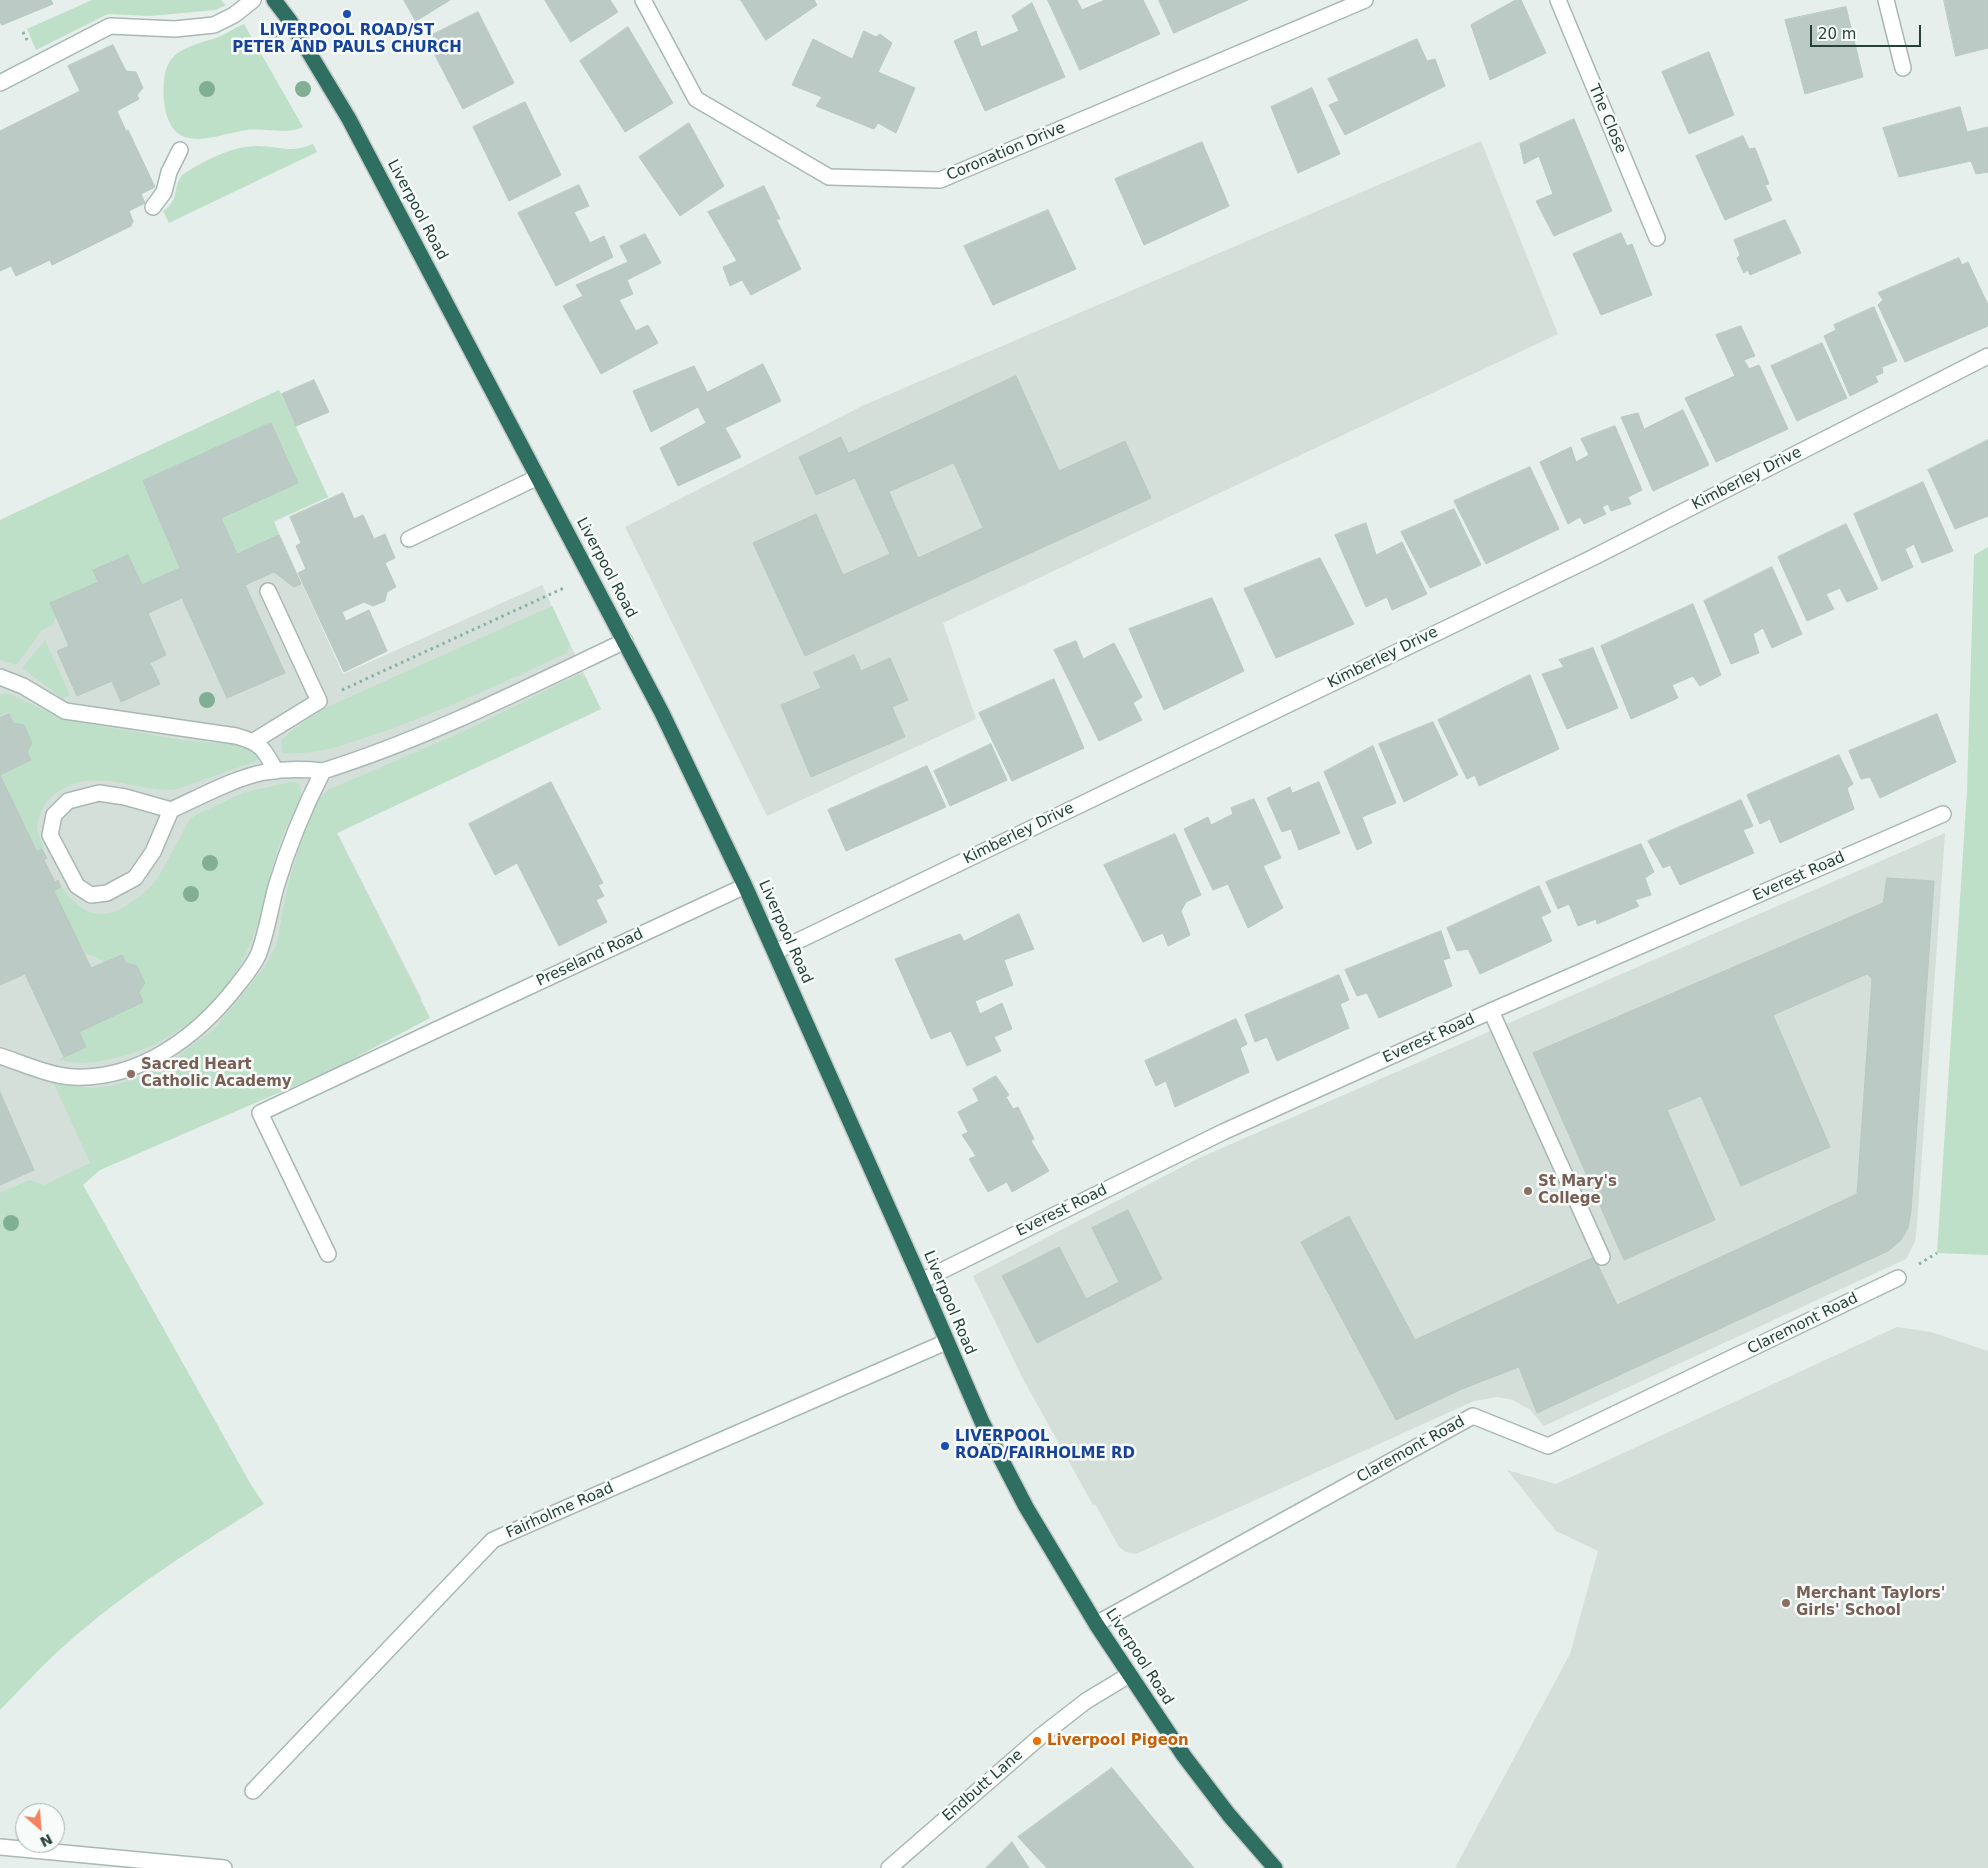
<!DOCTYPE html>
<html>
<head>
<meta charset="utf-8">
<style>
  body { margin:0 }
  #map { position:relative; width:1988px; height:1868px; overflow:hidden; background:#e6efeb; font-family:"DejaVu Sans",sans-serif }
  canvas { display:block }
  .north { position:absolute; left:15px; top:1803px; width:50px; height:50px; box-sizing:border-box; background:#f7fbf9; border:1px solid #a3b1ad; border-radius:50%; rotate:153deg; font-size:14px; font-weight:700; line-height:20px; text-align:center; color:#24423a }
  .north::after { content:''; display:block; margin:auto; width:18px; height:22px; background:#f4845f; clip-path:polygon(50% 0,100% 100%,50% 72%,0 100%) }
  .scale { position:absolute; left:1810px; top:25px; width:111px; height:22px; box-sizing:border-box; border:2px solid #24423a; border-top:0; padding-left:6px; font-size:15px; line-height:18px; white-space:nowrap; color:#24423a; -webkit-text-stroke:4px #f7fbf9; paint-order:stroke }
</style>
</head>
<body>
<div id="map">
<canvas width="1988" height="1868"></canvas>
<div class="north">N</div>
<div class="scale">20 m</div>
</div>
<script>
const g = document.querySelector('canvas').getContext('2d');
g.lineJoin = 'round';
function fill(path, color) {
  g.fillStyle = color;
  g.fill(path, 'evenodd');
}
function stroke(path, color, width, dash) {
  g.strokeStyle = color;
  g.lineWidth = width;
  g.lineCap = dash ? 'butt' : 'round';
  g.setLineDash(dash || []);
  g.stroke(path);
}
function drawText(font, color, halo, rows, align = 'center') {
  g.font = font + ' "DejaVu Sans",sans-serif';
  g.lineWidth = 5;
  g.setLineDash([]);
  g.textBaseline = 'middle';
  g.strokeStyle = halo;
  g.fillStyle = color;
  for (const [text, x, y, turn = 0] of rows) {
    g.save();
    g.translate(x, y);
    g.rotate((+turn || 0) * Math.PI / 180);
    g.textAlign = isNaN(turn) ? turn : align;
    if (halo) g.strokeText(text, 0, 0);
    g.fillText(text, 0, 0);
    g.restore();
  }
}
fill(new Path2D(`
  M1481,141L1558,334L943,623L976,719L767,816L625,527L862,406Z
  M279,390L328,497L274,522L343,674L542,585L601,709L337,833L422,999L102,1148L90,1163L83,1185L251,1485L0,1682V520Z
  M1945,833L1917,1224L1915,1242L1906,1259L1544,1426L1530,1410L1513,1400L1498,1397L1474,1401L1136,1554L1126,1552L1119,1547L1095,1504L1093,1505L1022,1377L973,1276L1199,1158Z
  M1897,1327L1931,1332L1988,1351V1868H1455L1570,1654L1598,1551L1556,1531L1507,1470L1556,1484Z`), '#d4dfda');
fill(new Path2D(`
  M92,0H221L226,5L216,10L150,16L108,14L36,50L27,29Z
  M244,24L303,127C287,135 266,128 247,130C213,135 171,158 164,102C163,90 163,71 170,61C179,48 199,43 213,39C223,36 234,28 244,24Z
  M313,144L317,152L169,223L163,211C180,200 172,189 182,175C202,162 231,146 257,146C280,146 289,154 313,144Z
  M279,390L328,497L274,521L279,535L237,554L221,518L298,483L271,423L143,481L180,568L142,585L128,555L93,570L98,582L50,603L56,616L53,625L40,631L41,632L16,665L0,660V520Z
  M1988,547V1255L1937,1253L1967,791L1974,555Z
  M552,606L570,644L567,653C506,681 445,710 382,732C347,744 320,755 282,753L281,741L290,732L323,709Z
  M45,640L70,695L63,699L22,668Z
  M579,674L585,677L601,709L337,833L430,1018L334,1069L100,1170L83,1185L251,1485L264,1504C195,1547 126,1591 65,1645C42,1665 21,1689 0,1710V1193L29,1180L44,1185L90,1163L54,1084L93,1088L109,1086L136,1079L169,1063L214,1029L264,968L276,946L289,880L299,849L316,802L328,790L469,729Z
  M7,693L66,720L183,740L250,746L260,757L257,761L174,790C137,792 96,767 61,790C54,795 48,798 44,806C35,823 35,829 44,846L42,849L37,852L0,775L30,760L27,752L32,742L24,725L13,723L8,712L0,716V695Z
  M291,782H296C310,793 294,811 288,823C284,832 280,841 277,851C267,883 262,918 248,949C224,1005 170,1047 111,1059C94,1063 77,1065 59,1059L85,1047L79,1032L143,1002L139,992L145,983L137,966L126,963L122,955L104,962L96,957L84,953L54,891L61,887C83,915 102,924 133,901C143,894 154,885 160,874C171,856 179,837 190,819L196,815L245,792Z`), '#bfe0c8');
const building = new Path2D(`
  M0,0H51L53,4L2,25L0,22Z
  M404,0H450L416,21Z
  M545,0H610L618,12L571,42Z
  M741,0H814L817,5L766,40Z
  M1048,0H1077L1082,10L1105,0H1143L1160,34L1080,70Z
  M1159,0H1248L1174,33Z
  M1516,0H1521L1546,53L1490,80L1471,25Z
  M1944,0H1988V48L1956,56Z
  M1032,3L1065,77L985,111L954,41L976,31L981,47L1019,31L1012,16Z
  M1846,7L1863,77L1805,94L1785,20Z
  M478,12L514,83L463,109L426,38Z
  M628,27L673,103L625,132L580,61Z
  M864,31L876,37L880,34L892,43L878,72L915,88L896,133L878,123L874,129L816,106L822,97L792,85L813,39L852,59Z
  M1417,39L1427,61L1435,59L1445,86L1345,135L1329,105L1339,101L1328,79Z
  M113,45L126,71L136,72L143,88L137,95L139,99L117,111L126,131L128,130L155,187L141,194L145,203L129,211L133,221L131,226L52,265L50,260L16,276L11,266L0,271V131L80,91L68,66Z
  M1709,52L1734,115L1689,134L1662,72Z
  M1312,88L1340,154L1298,173L1271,107Z
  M525,102L561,175L509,201L473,127Z
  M1960,107L1967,132L1988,127V172L1976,174L1971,161L1899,177L1883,128Z
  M1574,119L1612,211L1554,236L1536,201L1553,194L1539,156L1524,164L1520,144Z
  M689,123L724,186L680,216L639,157Z
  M1743,136L1749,149L1755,148L1769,184L1765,185L1772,200L1725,220L1696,156Z
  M1202,142L1229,206L1144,245L1115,179Z
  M579,185L589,206L574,212L590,243L604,236L613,257L556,286L518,213Z
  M764,186L780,219H776L801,269L751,295L742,280L730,286L723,267L737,261L708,212Z
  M1048,210L1076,269L993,305L964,246Z
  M1785,220L1801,253L1750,275L1748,270L1744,273L1737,258L1740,255L1734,240Z
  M1621,233L1627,246L1632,244L1652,295L1601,315L1573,254Z
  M645,234L661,263L627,280L633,294L619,300L636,331L648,325L658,343L601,374L563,306L583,296L576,285L628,262L620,246Z
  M1959,258L1962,265L1968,262L1988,305V326L1905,362L1878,305L1883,300L1878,293Z
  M1874,307L1897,361L1882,367L1883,373L1875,376L1878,382L1850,396L1824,336L1836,330L1834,325Z
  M1741,326L1755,356L1744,360L1749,369L1759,365L1788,429L1716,462L1685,398L1735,376L1716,335Z
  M1822,343L1847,398L1797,421L1771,366Z
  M763,364L781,401L725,428L741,457L678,486L660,448L706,423L698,407L651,432L633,391L694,366L707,392Z
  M1016,376L1059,471L1125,441L1151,498L805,656L753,543L816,514L843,575L890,554L855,478L816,495L799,457L841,437L848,453ZM954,463L983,528L918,558L889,492Z
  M314,380L329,412L296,426L282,394Z
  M1683,410L1709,465L1653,491L1621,417L1638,413L1644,429Z
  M271,423L298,483L221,518L237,554L279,535L301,584L294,587L274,572L245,585L285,673L227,698L182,598L148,613L166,655L150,663L160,684L121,702L112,681L77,696L57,651L69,646L50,603L98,582L93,570L128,555L142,585L180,568L143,481Z
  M1615,426L1642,490L1628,497L1631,504L1611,511L1608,504L1602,507L1606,514L1584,524L1580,517L1568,524L1540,462L1571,447L1576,462L1589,455L1581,439Z
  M1988,440V516L1955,529L1928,470Z
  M1530,467L1559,529L1486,564L1454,501Z
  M1923,482L1953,551L1922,563L1914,544L1905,549L1913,567L1882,581L1854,514Z
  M343,493L354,519L363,515L374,539L385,534L395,558L385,563L396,587L387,592L385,601L373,606L364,602L342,612L346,621L369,610L387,651L344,672L298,573L306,569L296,546L301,543L290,517Z
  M1454,509L1481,565L1430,588L1401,532Z
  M1366,523L1376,555L1402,542L1427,594L1392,610L1387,597L1366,607L1335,535Z
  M1846,524L1878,589L1847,602L1840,588L1826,594L1834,609L1807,621L1778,557Z
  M1320,558L1354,624L1276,658L1244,589Z
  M1772,567L1802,634L1772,648L1763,628L1753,634L1759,653L1731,664L1704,601Z
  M1212,598L1244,671L1164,710L1129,629Z
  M1693,604L1721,675L1700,686L1693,676L1672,685L1678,698L1631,719L1601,646Z
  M1076,641L1083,659L1114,643L1142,697L1133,703L1142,720L1099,741L1054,650Z
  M1593,648L1618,708L1567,729L1542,674L1564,667L1559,660Z
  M854,655L861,671L890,658L908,700L892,707L905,737L811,777L781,705L821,688L814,673Z
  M1530,675L1559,749L1479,786L1475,775L1467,779L1438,720Z
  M1054,679L1084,748L1012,781L979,713Z
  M9,714L13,723L24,725L32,743L27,752L31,760L0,775L37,852L42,849L47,858L44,860L55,882L58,880L61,887L54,891L91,968L122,955L126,963L137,966L145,983L139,992L143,1002L79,1032L86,1047L64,1057L25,974L0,985V718Z
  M1937,714L1956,762L1880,798L1870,777L1861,779L1849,751Z
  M1433,722L1458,775L1404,802L1379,744Z
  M991,744L1007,780L950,806L934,771Z
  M1373,746L1396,803L1362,817L1372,843L1357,850L1324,772Z
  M1839,755L1853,784L1847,788L1854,809L1780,843L1770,819L1760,824L1747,795Z
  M927,766L946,807L846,851L828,810Z
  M551,782L603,883L598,885L604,896L596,900L607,922L559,946L517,863L495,875L469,824Z
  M1319,782L1340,833L1299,850L1291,829L1282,832L1267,798L1290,787L1292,793Z
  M1254,799L1281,858L1263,866L1283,908L1248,928L1228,884L1213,890L1184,829L1208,817L1211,825L1233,814L1231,808Z
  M1741,800L1753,826L1743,830L1754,853L1680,885L1670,865L1663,868L1648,841Z
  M1175,834L1201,895L1186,902L1181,911L1190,935L1168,946L1163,933L1143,942L1104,865Z
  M1641,844L1654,872L1645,878L1651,895L1635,900L1639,906L1597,924L1596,919L1578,926L1569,904L1558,909L1546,882Z
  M1887,878L1934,881L1911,1211L1908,1228L1901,1240L1888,1251L1537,1413L1519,1367L1462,1389L1396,1420L1301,1242L1349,1216L1415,1340L1594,1257L1617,1305L1857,1194L1872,979L1867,974L1773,1015L1830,1147L1741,1186L1701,1096L1667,1110L1715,1220L1624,1260L1533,1053L1883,903Z
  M1539,886L1551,912L1541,917L1552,941L1480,974L1468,949L1457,951L1447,928Z
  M1019,914L1034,949L1004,960L1013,985L975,1001L980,1014L1002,1003L1012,1029L994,1037L1001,1051L967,1066L951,1031L931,1039L895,959L960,934L964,941Z
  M1441,931L1450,958L1443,960L1452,986L1379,1018L1367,993L1357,996L1345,970Z
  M1339,975L1349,1000L1340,1004L1349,1028L1277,1061L1267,1037L1255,1042L1245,1015Z
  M1236,1019L1247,1044L1240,1048L1249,1072L1175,1107L1166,1081L1156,1086L1145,1061Z
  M996,1076L1009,1095L1006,1097L1013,1109L1018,1107L1034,1139L1031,1141L1049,1171L1012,1192L1007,1182L988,1192L969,1159L976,1156L962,1135L968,1132L958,1112L979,1101L973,1089Z
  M0,1092L34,1170L0,1185Z
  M1128,1210L1162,1279L1037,1343L1002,1276L1059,1247L1086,1299L1119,1282L1092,1228Z
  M1112,1768L1194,1868H1047L1018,1837Z
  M1012,1842L1029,1868H986Z`);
fill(building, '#bbcac4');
stroke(building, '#b8c9c2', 1);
const lane = new Path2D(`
  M0,83L110,26L175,29L214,25L234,15L253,0
  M153,207L164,192L169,172L180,150
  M409,539L538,477
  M0,677L23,686L65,711L236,736C262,743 264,749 276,771
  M254,741L319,701L268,591
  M171,810L153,852L135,878L107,893L91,895L77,886L50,835L54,815L68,801L99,793L125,797L171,810C200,797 234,778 265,772C284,769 304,769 323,771
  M1491,1011L1602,1257
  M0,1056C22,1063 50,1076 73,1077C139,1080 197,1037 236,987C244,977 254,965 259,953C267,931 270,909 276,887C288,847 304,808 323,771C428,738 526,688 625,641
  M328,1254L260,1113L436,1030`);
const street = new Path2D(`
  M643,0L696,99L829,177L940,180L1365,0
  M1558,0L1657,238
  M1886,0L1903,68
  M775,952L1592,558L1988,356
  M436,1030L745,886
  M921,1281L1223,1132L1491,1011L1943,814
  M1096,1624L1473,1416L1548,1446L1898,1278
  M253,1791L493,1540L946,1342
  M0,1847L224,1868
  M889,1868L1041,1736L1086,1701L1129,1675`);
const highway = new Path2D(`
  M274,0L290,21L349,119L662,713L745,886L921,1281L982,1422L1026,1507L1096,1624L1184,1756L1229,1815L1275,1868`);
stroke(lane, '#a8b8b2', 18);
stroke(street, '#a8b8b2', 18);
stroke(highway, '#c2cac8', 18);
stroke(new Path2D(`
  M23,32L27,40
  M342,690L566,587
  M1919,1264L1937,1253`), '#86b3a5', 3, [2.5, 4]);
stroke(lane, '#fff', 15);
stroke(street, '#fff', 15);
stroke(highway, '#2f6f62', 15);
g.fillStyle = '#80af93';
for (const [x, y] of [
  [275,42],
  [207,89],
  [303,89],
  [207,700],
  [210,863],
  [191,894],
  [11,1223]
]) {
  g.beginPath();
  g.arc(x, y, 8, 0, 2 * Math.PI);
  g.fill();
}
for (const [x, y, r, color] of [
  [347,14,5,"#1a4fb4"],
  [131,1074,5,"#8d6e63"],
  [1528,1191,5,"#8d6e63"],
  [945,1446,5,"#1a4fb4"],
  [1786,1603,5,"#8d6e63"],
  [1037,1741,5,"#e8710a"]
]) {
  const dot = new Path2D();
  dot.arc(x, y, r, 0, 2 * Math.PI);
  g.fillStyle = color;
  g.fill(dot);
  stroke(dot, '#f7fbf9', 2);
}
drawText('bold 15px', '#164399', '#f7fbf9', [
  ["LIVERPOOL ROAD/ST",347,31],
  ["PETER AND PAULS CHURCH",347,48],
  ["LIVERPOOL",955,1437,"left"],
  ["ROAD/FAIRHOLME RD",955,1454,"left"]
]);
drawText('15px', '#24423a', '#f7fbf9', [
  ["The Close",1607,119,67],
  ["Coronation Drive",1006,152,-23],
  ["Liverpool Road",417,210,62],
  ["Kimberley Drive",1747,479,-27],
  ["Liverpool Road",606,568,62],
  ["Kimberley Drive",1383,658,-26],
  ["Kimberley Drive",1019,834,-26],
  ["Everest Road",1799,877,-24],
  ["Liverpool Road",785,932,66],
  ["Preseland Road",590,958,-25],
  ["Everest Road",1429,1039,-24],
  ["Everest Road",1062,1211,-26],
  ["Liverpool Road",949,1303,67],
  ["Claremont Road",1803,1324,-26],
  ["Claremont Road",1411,1450,-29],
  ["Fairholme Road",560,1511,-24],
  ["Liverpool Road",1139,1657,57],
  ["Endbutt Lane",983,1786,-41]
]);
drawText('bold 15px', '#785e54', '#f7fbf9', [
  ["Sacred Heart",141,1065],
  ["Catholic Academy",141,1082],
  ["St Mary's",1538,1182],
  ["College",1538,1199],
  ["Merchant Taylors'",1796,1594],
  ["Girls' School",1796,1611]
], 'left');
drawText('bold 15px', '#c56008', '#f7fbf9', [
  ["Liverpool Pigeon",1047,1741]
], 'left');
</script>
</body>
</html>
